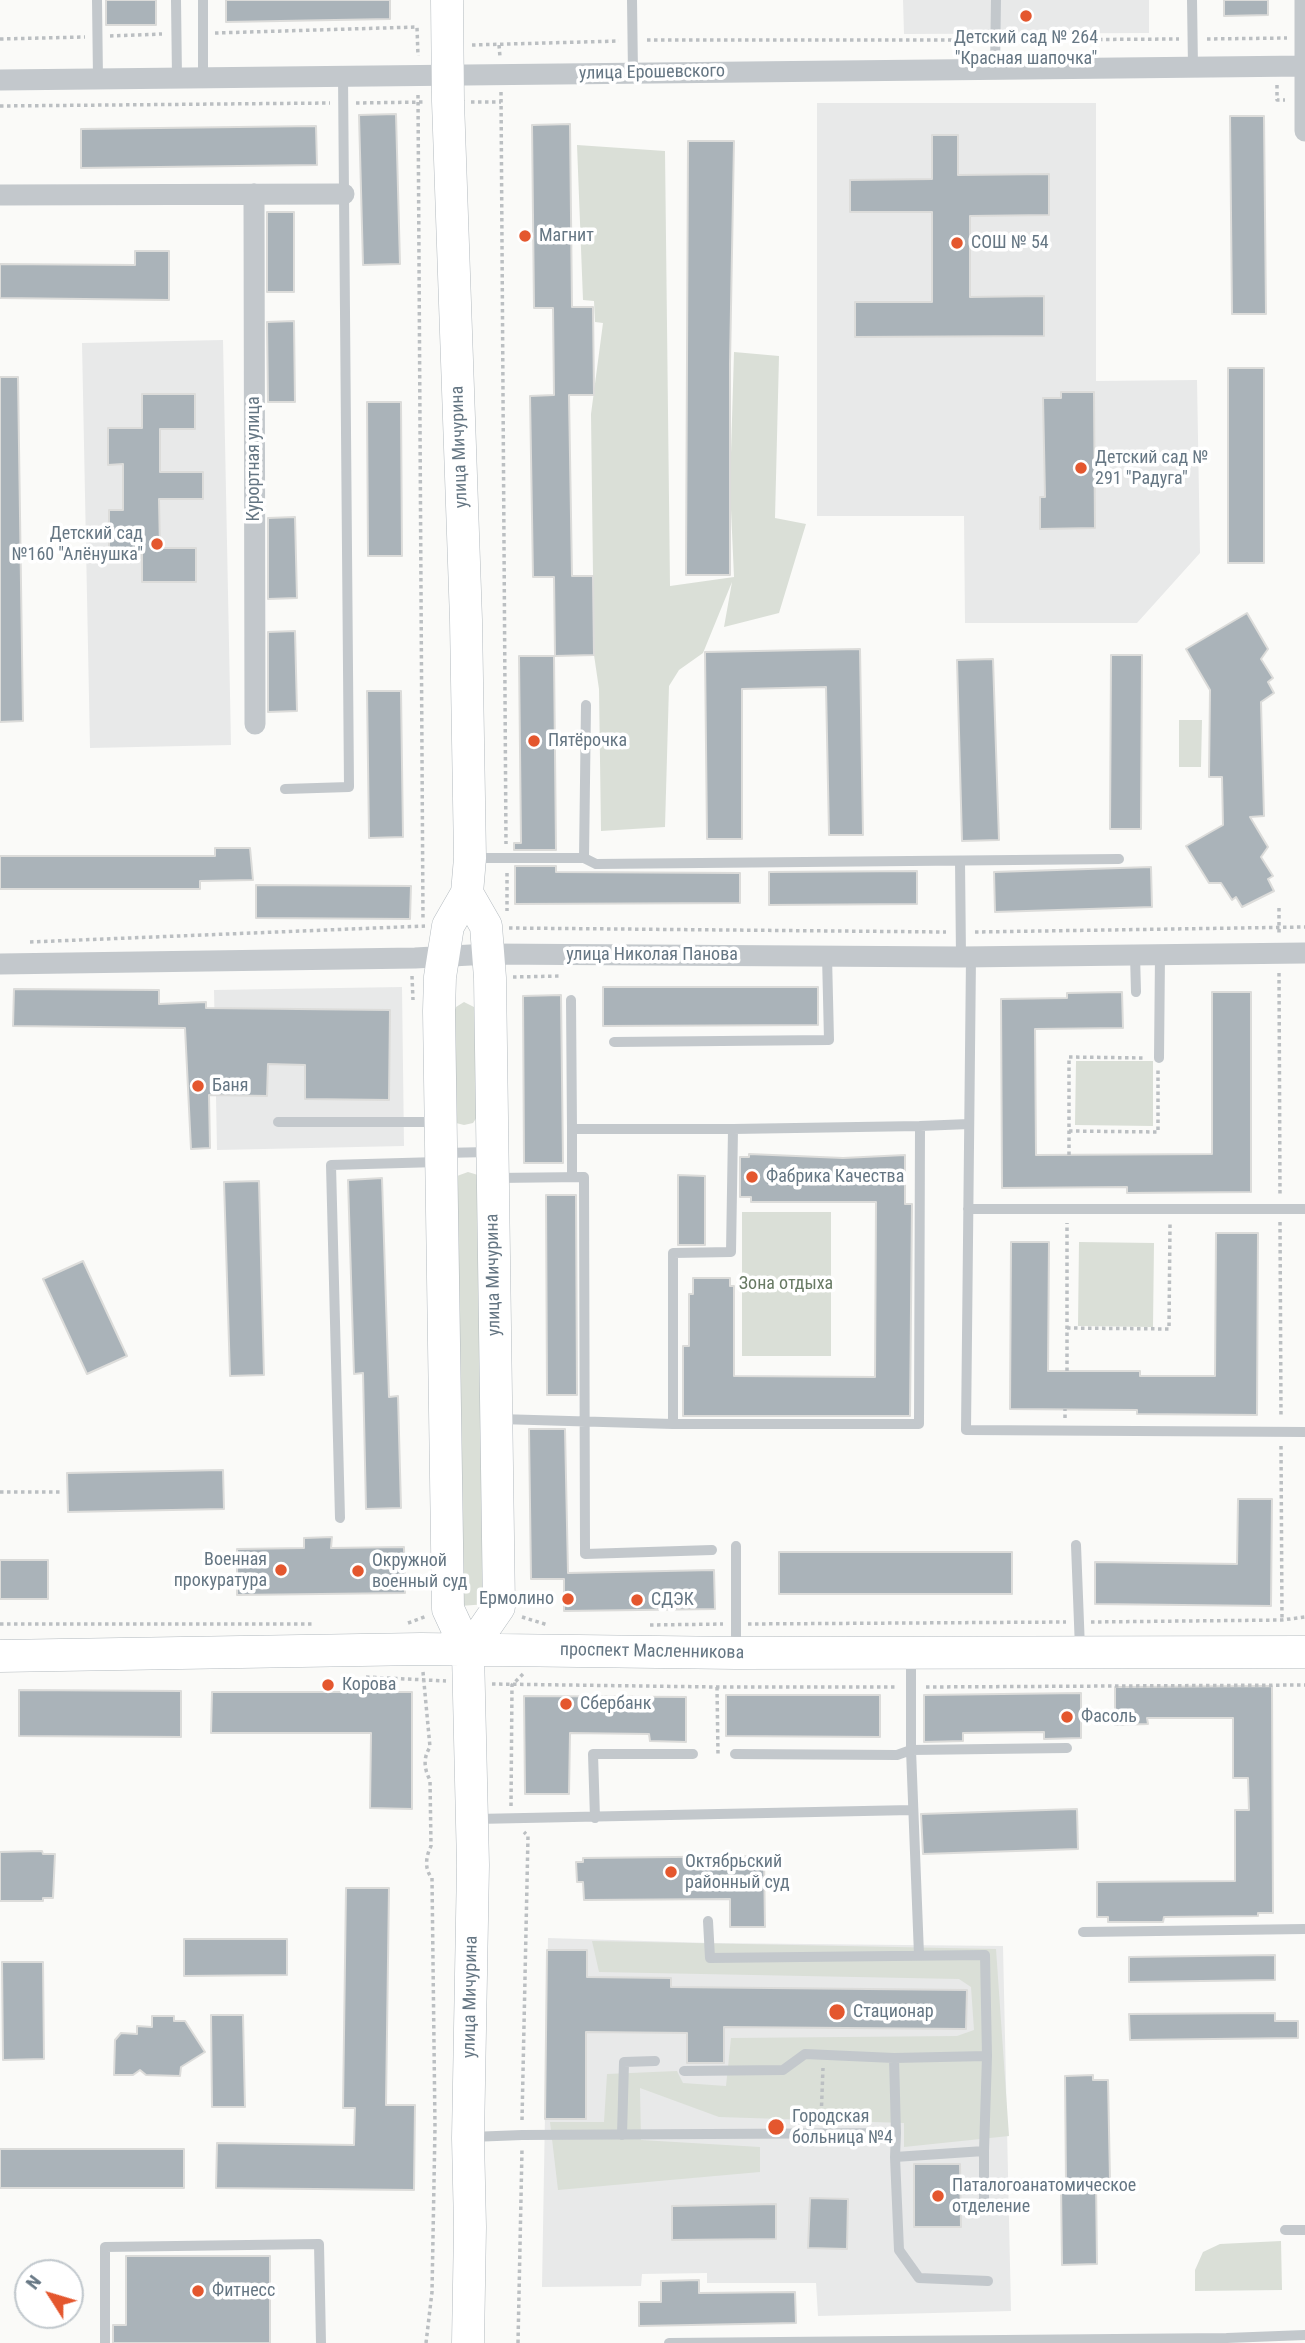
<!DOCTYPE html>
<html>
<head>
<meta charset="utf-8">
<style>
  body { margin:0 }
  #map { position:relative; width:1305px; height:2343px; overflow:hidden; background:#fafaf8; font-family:"Roboto Condensed",sans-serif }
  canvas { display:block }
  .north { position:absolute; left:14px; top:2259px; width:70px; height:70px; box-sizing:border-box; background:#fff; border:2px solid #c1c8cd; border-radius:50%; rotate:307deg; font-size:19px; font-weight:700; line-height:28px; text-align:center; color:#657683 }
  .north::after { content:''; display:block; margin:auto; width:24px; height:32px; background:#e4572e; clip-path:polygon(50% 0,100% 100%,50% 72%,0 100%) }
</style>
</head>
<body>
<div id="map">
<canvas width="1305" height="2343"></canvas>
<div class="north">N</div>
</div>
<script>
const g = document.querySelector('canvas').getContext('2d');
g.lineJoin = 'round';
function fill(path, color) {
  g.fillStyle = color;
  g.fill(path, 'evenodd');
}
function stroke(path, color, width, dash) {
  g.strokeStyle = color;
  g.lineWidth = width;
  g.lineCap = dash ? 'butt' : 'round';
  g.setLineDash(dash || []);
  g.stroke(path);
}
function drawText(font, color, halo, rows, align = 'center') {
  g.font = font + ' "Roboto Condensed",sans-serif';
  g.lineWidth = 7;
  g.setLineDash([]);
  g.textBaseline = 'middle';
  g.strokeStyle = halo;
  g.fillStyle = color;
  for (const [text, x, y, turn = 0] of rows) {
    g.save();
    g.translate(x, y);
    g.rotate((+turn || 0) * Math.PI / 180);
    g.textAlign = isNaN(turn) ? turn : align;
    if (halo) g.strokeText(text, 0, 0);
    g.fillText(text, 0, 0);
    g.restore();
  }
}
fill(new Path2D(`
  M903,0H1149V33L904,34Z
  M817,103H1096V381L1197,380L1200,553L1137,623H965L964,516H817Z
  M223,340L231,745L90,748L82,343Z
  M402,987L404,1146L217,1150L214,990Z
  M548,1938L709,1943L1003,1946L1011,2311L818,2316L816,2283H707V2273L642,2274L641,2286L542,2287Z`), '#e8e9e9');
fill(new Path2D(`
  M577,145L665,151L670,586L734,577L730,487L734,352L779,356L775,518L806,524L779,613L724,627L732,582L703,653L679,670L669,686L665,827L601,831L599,689L594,655L591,414L603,323L595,322L594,301L583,300Z
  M1179,720H1202L1201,767H1179Z
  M464,1002L474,1007L478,1017L479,1114L473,1123L464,1125L456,1123L449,1022L456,1007Z
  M1076,1061H1153V1126L1075,1125Z
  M468,1172L478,1175L487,1604L460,1606L457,1176Z
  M742,1212H831V1356H742Z
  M1079,1242L1154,1243L1153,1327L1078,1326Z
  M592,1941L996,1949L1009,2136L904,2147V2123L719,2117L640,2088L641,2140L760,2147V2172L558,2190L550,2122H604L607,2074L677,2071L683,2083L726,2086L731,2038L957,2036L974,2030L971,1987L959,1979L599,1972Z
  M1281,2241L1282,2290L1195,2291V2270L1203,2252L1220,2244Z`), '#dadfd7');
const building = new Path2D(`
  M106,0H156V25H106Z
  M226,0H390V19L226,22Z
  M1224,0H1268V15L1224,16Z
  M396,114L400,264L363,265L359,115Z
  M1230,116H1264L1266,314H1232Z
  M570,124L572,307H593L594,395H569L572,576H593L594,655L555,656L554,577H533L530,396L554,395L553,308H534L532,125Z
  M316,126L317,165L81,168V129Z
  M932,135H958V175L1049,174V215L970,216V297L1044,296V336L855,337V302H932V212H850V180L932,179Z
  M688,141H734L730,363V575H686Z
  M267,212H294V292H267Z
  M135,251H169V300L0,298V264L135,265Z
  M294,321L295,402H268L267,322Z
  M1228,368H1264V563H1228Z
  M0,377H18L23,721L0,722Z
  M1061,392H1094L1095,528L1040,529V497H1045L1043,398H1061Z
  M142,394H195V429H160V472H203V499H159L160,548H196V582H142V548H109V510H123V464L108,465V428H142Z
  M367,402H401L402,556H368Z
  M295,517L297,598L268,599V518Z
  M1247,613L1268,649L1261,659L1273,678L1268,682L1274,693L1261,702L1264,816L1250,817L1268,847L1261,857L1273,876L1268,879L1274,891L1242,907L1236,897L1232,900L1221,883H1209L1186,846L1223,825L1222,777H1209L1210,690L1186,649Z
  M295,631L297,711L268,712V632Z
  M860,649L863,835H829L826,687L742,689V839H707L705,652Z
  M1111,655H1142L1141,829H1110Z
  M519,656H554L556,850H514V843H521Z
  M993,659L999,840L962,841L957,660Z
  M367,691H401L403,837L369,838Z
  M215,848H250L253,880L200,881V889H0V856H215Z
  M515,866H556V872L740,873V903L515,904Z
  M1151,867L1152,907L995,912L994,872Z
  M917,871V904L769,905V872Z
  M256,885L411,886L410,919L256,918Z
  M603,987H818V1025L603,1026Z
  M14,989L159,990V1004L206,1002V1008L390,1010L389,1100L305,1099V1065L268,1064L267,1096L209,1095L210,1148L191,1149L185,1028L13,1026Z
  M1122,992L1123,1028L1035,1029L1036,1155L1212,1154V992H1251V1192L1127,1193V1187L1002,1188L1001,999L1067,998V993Z
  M561,995L563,1163H524L523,996Z
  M749,1154L843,1158L905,1155V1204H912L910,1416H683V1346H689V1294H693V1278H730V1286H734V1376L875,1377L876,1202H751V1197H740V1157H749Z
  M678,1175L705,1176V1245H678Z
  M382,1178L389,1397L398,1396L401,1508L366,1509L363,1373L354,1374L348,1180Z
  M259,1181L264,1375L230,1376L224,1182Z
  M546,1195H576L577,1395H547Z
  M1216,1233H1258L1257,1415L1137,1414V1410L1010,1409L1011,1242H1049L1048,1371H1140V1376H1215Z
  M83,1261L127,1356L87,1374L43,1279Z
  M529,1429H565L568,1573L714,1570L715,1609L564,1611V1579H531Z
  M223,1470L224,1509L68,1512L67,1473Z
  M1238,1499H1272L1271,1606L1095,1604V1562L1237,1564Z
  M332,1537L331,1548L404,1547L405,1593L237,1595V1549L304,1548V1538Z
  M779,1552H1012V1594H779Z
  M0,1560H48V1599H0Z
  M1272,1686L1273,1913H1258V1916L1164,1917L1163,1922H1108V1917H1097V1882L1235,1881V1810H1249L1248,1778H1233V1718H1147L1148,1724L1115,1725V1687Z
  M19,1690L181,1691V1737L19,1736Z
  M212,1692H412V1809L370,1808L371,1733H211Z
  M1081,1693V1738L1044,1739V1732L963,1733V1741L924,1742V1695Z
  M726,1695H880V1737L726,1736Z
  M524,1696L686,1697V1742L650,1741L649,1734L570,1733L569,1794H525Z
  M1077,1809L1078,1849L923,1854L921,1814Z
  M42,1851L43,1854H55L53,1898H43V1901H0V1852Z
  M764,1856L765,1927H730V1899L584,1900L583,1882H577L576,1862H583V1858Z
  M346,1888H389L386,2105H415L414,2190L216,2188L217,2143L354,2145L355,2108H343Z
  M184,1939H287V1975L184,1976Z
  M547,1950H587V1977L671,1978V1987L967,1990L966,2029L724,2027V2063H687V2033L586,2032V2119H545Z
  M1275,1955V1980L1129,1982V1957Z
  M2,1962H43L44,2059L3,2060Z
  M1275,2013V2021H1298V2038L1130,2040L1129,2014Z
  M211,2015H243L245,2107H212Z
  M152,2016H174V2021H185L205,2052L181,2067L180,2076L146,2075L140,2070L133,2075H114L115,2040L121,2033L137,2034V2026L152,2027Z
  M1093,2075V2080H1108L1110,2180H1096L1097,2264L1062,2265L1061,2185H1066L1065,2076Z
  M0,2149H184V2188H0Z
  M914,2164H960L961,2227H914Z
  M810,2198L848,2199L847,2249L808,2248Z
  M776,2204V2239L672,2240V2206Z
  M126,2256H270V2343H113V2325H126Z
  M699,2280V2293L795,2292L796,2323L639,2326V2302H661V2281Z`);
fill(building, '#aab3b9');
stroke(building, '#dcdcda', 2);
const secondary = new Path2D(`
  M447,0L448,101L466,620L470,858L467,893L448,926L440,977L439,1011L448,1609L468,1652L473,1865L468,2138L470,2227L468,2343
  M467,893L486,926L490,978L499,1607L468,1652
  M0,1656L421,1649L736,1653L1305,1652`);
stroke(secondary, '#b3babf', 33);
stroke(new Path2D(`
  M215,33L417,27L418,56
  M110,36L162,34
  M0,39L85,37
  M1207,39L1287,38
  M647,40H983
  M1008,40L1179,39
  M472,45L619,41
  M499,45L500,57
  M1277,85V100H1285
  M501,92L506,844
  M418,95L423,920
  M471,102H501
  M356,103L425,102
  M0,106L330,103
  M507,873V911
  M1279,908V934
  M509,928L946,932
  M975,932L1305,927
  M30,942L425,926
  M1279,973L1280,1197
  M412,976L413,1000
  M513,977L561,976
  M1069,1131L1158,1132V1069
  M1069,1155V1057L1145,1058
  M1280,1222L1281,1417
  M1067,1328L1169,1329L1170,1224
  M1067,1371V1223
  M1065,1418V1409
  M1281,1446L1282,1620
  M0,1492H60
  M522,1617L548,1625
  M1091,1622L1282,1620L1305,1617
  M408,1623L427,1616
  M0,1624H313
  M748,1624L1066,1622
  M650,1625L723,1624
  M423,1672L430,1747C423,1758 424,1769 430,1780L431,1846C426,1856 424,1869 432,1878L435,2127L432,2292L426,2343
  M366,1677L446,1681
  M492,1684L717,1687H897
  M717,1687L718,1754
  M926,1687L1305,1685
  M511,1806L512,1685L523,1674
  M522,2120L528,1836L524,1832
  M821,2120L823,2068
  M518,2343L522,2149`), '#bbbfc2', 3.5, [3.5, 3.5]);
stroke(new Path2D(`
  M97,0L98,79
  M176,0L177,78
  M203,0V78
  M632,0L633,73
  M1192,0L1193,67
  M995,69L996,0
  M285,789L349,787L343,76
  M473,858H584L596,864L1119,859
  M584,858L586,705
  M960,861L961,957
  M1135,955L1136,992
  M971,957L966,1430L1305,1432
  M571,1000L572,1129
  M614,1042L829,1040L827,956
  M1159,1058L1160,955
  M278,1122H440
  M442,1153L489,1152
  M572,1177V1129H733
  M495,1178L584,1177L585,1554L712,1550
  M968,1209H1305
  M499,1419L673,1424H919L920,1126L969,1124
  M673,1424V1253L731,1252L733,1129L920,1126
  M340,1518L331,1165L438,1162
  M1076,1545L1080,1649
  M736,1546V1650
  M911,1654V1750L919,1955
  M735,1754L897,1755L911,1750L1067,1748
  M595,1818L593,1754H693
  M476,1819L912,1810
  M1083,1932L1305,1929
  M894,2058L987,2056
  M684,2071L783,2070L805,2054L894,2058L896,2133
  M622,2135L624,2062L655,2061
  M471,2137L522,2135L896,2133L895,2157L984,2151L987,2056L985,1955L710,1958L708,1921
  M895,2157L899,2250L919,2278L988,2281
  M984,2204V2151
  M1285,2230H1305
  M105,2343V2247L319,2244L321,2343
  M669,2343L1227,2338
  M1227,2343V2338L1305,2335`), '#c3c8cc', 10);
stroke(new Path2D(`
  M1305,0V131
  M0,80L1305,66
  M254,194L255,724
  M0,195L344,194
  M0,964L415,958L489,954L961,957L1305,953`), '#c3c8cc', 21);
stroke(secondary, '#fff', 32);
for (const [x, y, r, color] of [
  [1026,16,7,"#e4572e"],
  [525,236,7,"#e4572e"],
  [957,243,7,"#e4572e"],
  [1081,468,7,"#e4572e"],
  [157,544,7,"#e4572e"],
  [534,741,7,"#e4572e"],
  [198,1086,7,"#e4572e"],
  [752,1177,7,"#e4572e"],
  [281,1570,7,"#e4572e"],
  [358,1571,7,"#e4572e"],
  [568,1599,7,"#e4572e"],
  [637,1600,7,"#e4572e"],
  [328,1685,7,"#e4572e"],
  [566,1704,7,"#e4572e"],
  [1067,1717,7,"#e4572e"],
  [671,1872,7,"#e4572e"],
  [837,2012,9,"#e4572e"],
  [776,2127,9,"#e4572e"],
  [938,2196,7,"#e4572e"],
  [198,2291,7,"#e4572e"]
]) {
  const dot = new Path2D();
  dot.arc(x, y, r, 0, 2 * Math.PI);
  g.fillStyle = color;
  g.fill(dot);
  stroke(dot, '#fff', 2.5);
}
drawText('18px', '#657683', '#fff', [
  ["Детский сад № 264",1026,38,"center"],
  ["\"Красная шапочка\"",1026,59,"center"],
  ["Магнит",539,236],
  ["СОШ № 54",971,243],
  ["Детский сад №",1095,458],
  ["291 \"Радуга\"",1095,479],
  ["Детский сад",143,534,"right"],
  ["№160 \"Алёнушка\"",143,555,"right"],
  ["Пятёрочка",548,741],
  ["Баня",212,1086],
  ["Фабрика Качества",766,1177],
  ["Военная",267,1560,"right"],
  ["прокуратура",267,1581,"right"],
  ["Окружной",372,1561],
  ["военный суд",372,1582],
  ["Ермолино",554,1599,"right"],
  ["СДЭК",651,1600],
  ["Корова",342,1685],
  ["Сбербанк",580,1704],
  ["Фасоль",1081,1717],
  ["Октябрьский",685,1862],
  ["районный суд",685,1883],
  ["Стационар",853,2012],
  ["Городская",792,2117],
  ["больница №4",792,2138],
  ["Паталогоанатомическое",952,2186],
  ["отделение",952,2207],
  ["Фитнесс",212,2291]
], 'left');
drawText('18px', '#657683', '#fff', [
  ["улица Ерошевского",652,73,-1],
  ["улица Мичурина",460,447,-92],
  ["Курортная улица",254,459,-90],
  ["улица Николая Панова",652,955],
  ["улица Мичурина",494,1275,-91],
  ["проспект Масленникова",652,1652,1],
  ["улица Мичурина",471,1997,-89]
]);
drawText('18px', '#687a64', '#fff', [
  ["Зона отдыха",786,1284]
]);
</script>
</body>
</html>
